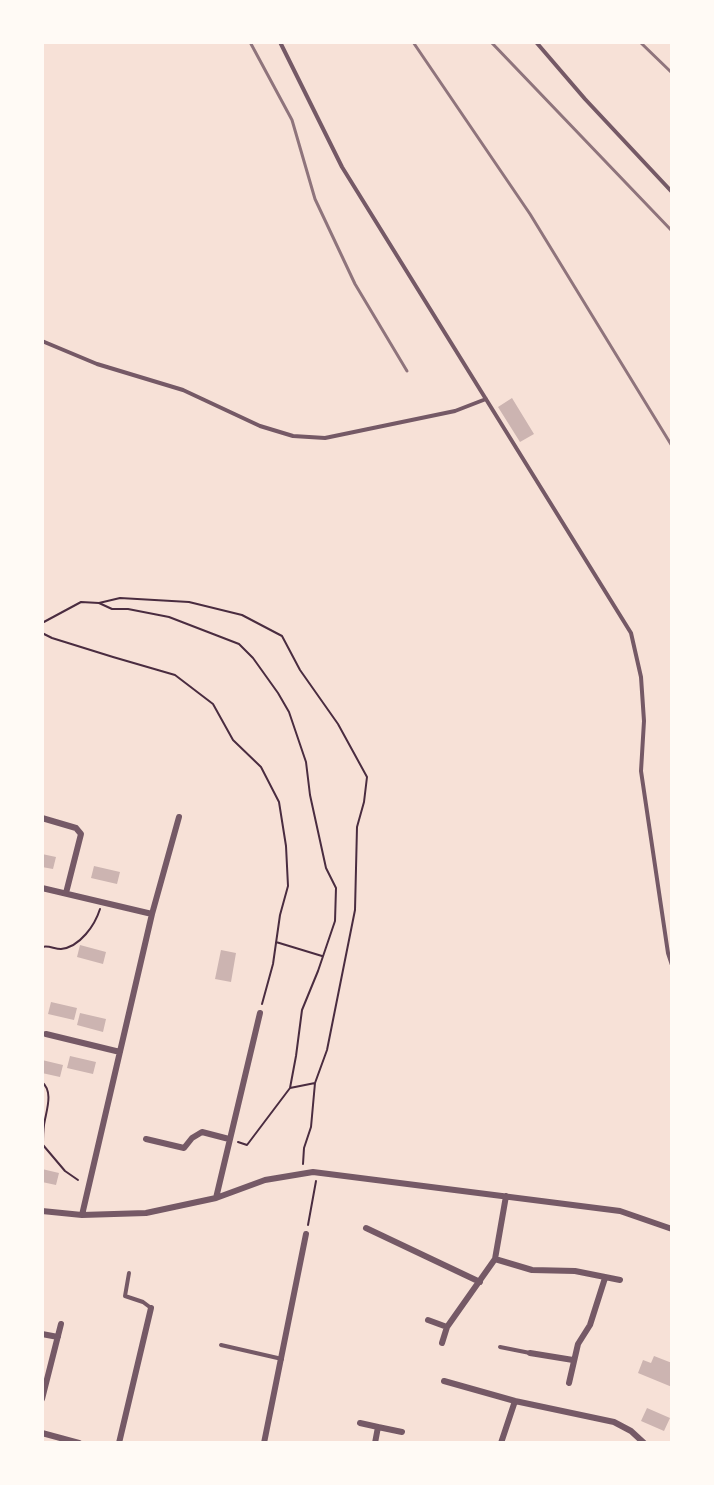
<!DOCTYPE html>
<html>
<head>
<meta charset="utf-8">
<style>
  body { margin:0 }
  #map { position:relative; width:714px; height:1485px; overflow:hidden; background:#f7e1d7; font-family:Montserrat,sans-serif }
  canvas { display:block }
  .frame { position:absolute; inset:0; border:44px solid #fffaf5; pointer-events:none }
</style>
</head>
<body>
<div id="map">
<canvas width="714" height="1485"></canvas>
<div class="frame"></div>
</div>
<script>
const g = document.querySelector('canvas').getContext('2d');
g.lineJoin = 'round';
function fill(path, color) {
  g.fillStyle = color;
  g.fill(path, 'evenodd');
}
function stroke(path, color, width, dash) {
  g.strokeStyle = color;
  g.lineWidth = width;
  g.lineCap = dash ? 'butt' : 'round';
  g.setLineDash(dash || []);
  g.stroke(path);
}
fill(new Path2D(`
  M512,398L534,434L520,442L498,407Z
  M42,854L56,857L53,869L42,867Z
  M94,866L120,872L117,884L91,878Z
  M80,945L106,952L103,964L77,957Z
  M221,950L236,953L231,982L215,979Z
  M51,1002L77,1008L74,1020L48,1014Z
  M80,1013L106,1019L103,1032L77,1025Z
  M70,1056L96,1062L93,1074L67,1068Z
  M42,1060L63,1065L60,1077L42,1073Z
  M42,1169L59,1173L56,1185L42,1182Z
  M654,1356L672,1363V1387L638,1373L643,1360L651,1363Z
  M647,1408L670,1418L664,1431L641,1421Z`), '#ccb4b1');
stroke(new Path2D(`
  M99,603L120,598L189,602L242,615L282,636L300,670L338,724L367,777L364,802L357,827L355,910L327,1050L315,1083L311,1127L304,1148L303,1164
  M42,623L81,602L99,603L112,609H128L169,617L239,644L253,658L278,693L289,712L306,762L310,795L326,868L336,888L335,921L318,971L302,1010L296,1056L290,1088L247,1145L238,1142
  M42,633L52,638L113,657L175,675L213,704L233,740L261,767L279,802L286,846L288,886L280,915L273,964L262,1004
  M276,942L322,956
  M42,947C49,945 54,949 61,949C80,947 95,925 100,909
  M42,1082C54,1092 46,1111 44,1125C43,1132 43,1139 43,1145L65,1171L78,1180
  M290,1088L315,1083
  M308,1225L316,1181`), '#4a2c40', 2);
stroke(new Path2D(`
  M280,42L342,167L631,633L641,677L644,721L641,771L668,953L672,965
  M536,42L585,99L672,192
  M42,341L97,364L183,390L260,426L293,436L325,438L455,411L486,399
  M129,1273L125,1296L143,1302L151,1308
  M221,1345L282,1359
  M500,1347L530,1353`), '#755966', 4);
stroke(new Path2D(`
  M42,818L76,828L81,834L66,893
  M42,888L152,914
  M46,1034L120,1052
  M146,1139L184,1148L192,1138L202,1132L229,1139
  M216,1198L260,1013
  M42,1211L82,1215L146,1213L216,1198L265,1180L313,1172L620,1211L672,1229
  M82,1215L152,914L179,817
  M366,1228L480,1282
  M495,1259L532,1270L575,1271L620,1280
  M428,1320L447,1327
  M42,1334L58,1337
  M442,1343L447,1327L495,1259L506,1196
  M530,1353L573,1360
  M444,1381L515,1401L614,1422L631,1431L644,1443
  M569,1383L578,1344L590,1325L605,1278
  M42,1399L61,1324
  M360,1423L378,1427L375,1443
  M378,1427L402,1432
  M42,1433L79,1443
  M119,1443L151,1308
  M264,1443L306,1234
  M501,1443L515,1401`), '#755966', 6);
stroke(new Path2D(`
  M250,42L292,120L315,199L355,284L407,371
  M413,42L530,214L672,446
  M491,42L672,231
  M640,42L672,73
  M671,42H672`), '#8f747c', 3);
</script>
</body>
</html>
